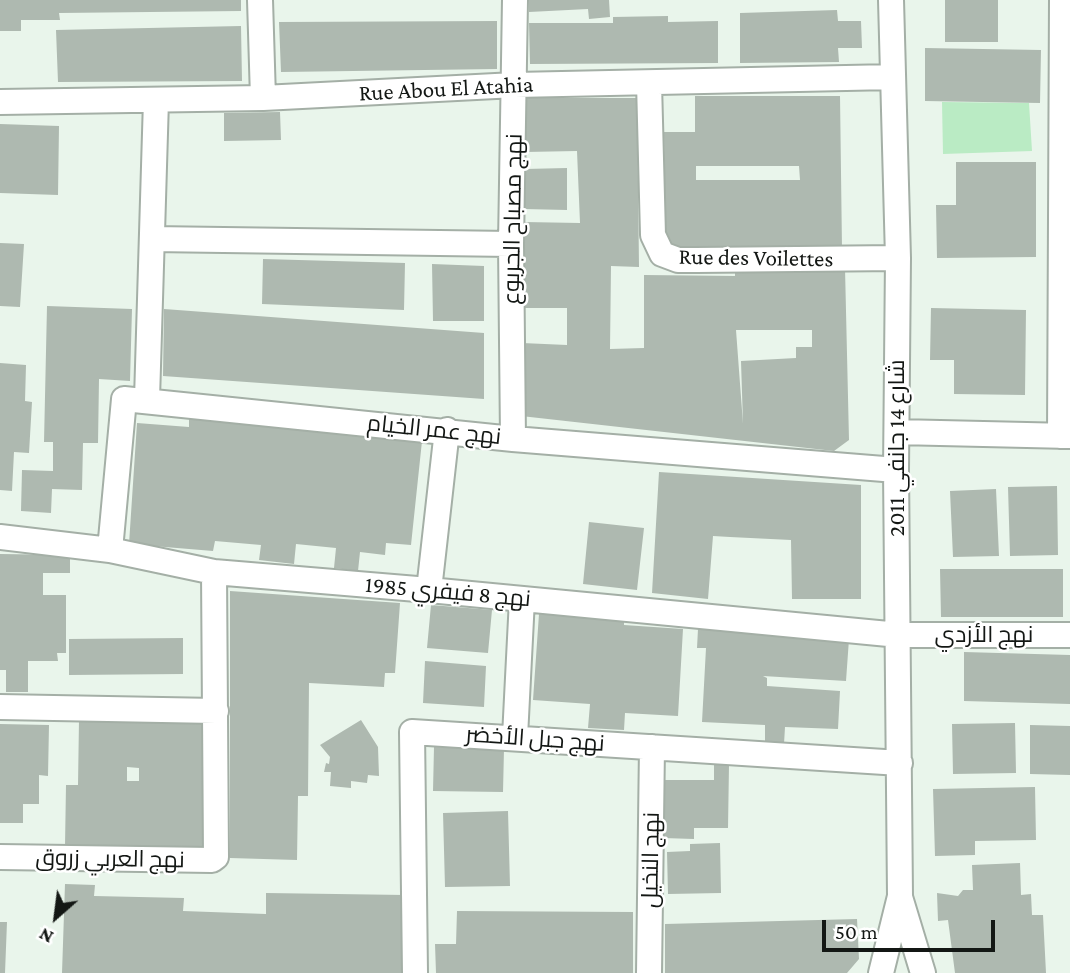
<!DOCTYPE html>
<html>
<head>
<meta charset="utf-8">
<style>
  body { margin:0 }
  #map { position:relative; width:1070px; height:973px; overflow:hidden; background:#e9f5eb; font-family:"Crimson Pro",serif }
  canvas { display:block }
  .north { position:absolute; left:21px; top:882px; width:70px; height:70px; -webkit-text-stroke:5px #fff; paint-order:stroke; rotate:208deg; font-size:19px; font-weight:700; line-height:28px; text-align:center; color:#131714 }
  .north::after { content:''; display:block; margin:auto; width:24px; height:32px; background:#131714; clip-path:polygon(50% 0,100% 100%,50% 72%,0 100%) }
  .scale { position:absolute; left:822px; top:920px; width:173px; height:32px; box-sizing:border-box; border:4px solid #131714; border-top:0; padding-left:9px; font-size:21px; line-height:24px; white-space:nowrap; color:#131714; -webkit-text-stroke:5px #fff; paint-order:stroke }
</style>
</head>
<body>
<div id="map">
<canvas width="1070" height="973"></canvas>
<div class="north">N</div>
<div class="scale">50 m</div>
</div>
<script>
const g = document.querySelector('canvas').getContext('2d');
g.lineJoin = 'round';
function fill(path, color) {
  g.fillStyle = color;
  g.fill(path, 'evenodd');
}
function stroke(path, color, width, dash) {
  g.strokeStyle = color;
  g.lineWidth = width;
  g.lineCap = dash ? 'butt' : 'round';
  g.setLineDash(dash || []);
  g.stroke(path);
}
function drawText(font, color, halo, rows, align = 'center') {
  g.font = font + ' "Crimson Pro",Cairo,serif';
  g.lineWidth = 5;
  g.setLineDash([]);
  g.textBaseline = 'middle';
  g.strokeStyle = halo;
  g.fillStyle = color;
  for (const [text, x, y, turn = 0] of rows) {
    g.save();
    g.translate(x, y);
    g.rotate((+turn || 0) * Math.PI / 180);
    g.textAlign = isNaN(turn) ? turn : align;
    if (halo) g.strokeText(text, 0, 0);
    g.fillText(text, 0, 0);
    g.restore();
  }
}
fill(new Path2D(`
  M942,102L1029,103L1032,151L943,154Z`), '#baebc4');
fill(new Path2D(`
  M0,0H241V11L59,13L60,20H21V31H0Z
  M529,0H609L610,17L589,19L588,9L529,12Z
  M945,0H998V42H945Z
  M837,10L838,21H861L862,48H838L839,62L740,63V13Z
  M668,16V22L718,21V63L530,64L529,23H613V17Z
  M497,21V69L281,72L279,22Z
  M241,26L242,81L58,82L56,30Z
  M925,48L1041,50L1040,103L925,101Z
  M695,96H840L842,249L665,251L664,132H695ZM696,166H799L800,180H696Z
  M525,98H637L639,267L611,266L610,349L644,348V275L735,276V269L845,268L849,440L834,451L521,416L522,343L567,345V308H522L524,222L580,223L577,151L525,152ZM736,330H812V347H796V358L741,361L743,424Z
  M280,112L281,140L224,141V113Z
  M0,124L59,126L58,195L0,193Z
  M956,162H1036V257L937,258L936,205H956Z
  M567,168V210L524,209L525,169Z
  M0,243L24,244L20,307L0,306Z
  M263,259L405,263L404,310L262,304Z
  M432,264L484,266V321H433Z
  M47,306L132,309L130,381L99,379L98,443H83L82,490L52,489L51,513L21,511L22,470L53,471V442H44Z
  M931,308L1026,310L1025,395L954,394V360H930Z
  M164,309L484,333V399L163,376Z
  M0,363L26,365L25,401L32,402L29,453L14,452L12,491L0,490Z
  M189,419L422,441L411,545L386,543L385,555L360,552L358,571L334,568L336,548L296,544L294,564L259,560L261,545L215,541L213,551L129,544L137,423L189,427Z
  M659,472L861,485V599H792L791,540L730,537L713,536L708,599L652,593Z
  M1057,486L1058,555L1010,556L1008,487Z
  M996,489L999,556L953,557L950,491Z
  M589,522L644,528L637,590L583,584Z
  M0,554L70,555V573H43V595H66V653H57L58,661H28V692H6V670H0Z
  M940,569H1063V617H941Z
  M230,591L400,603L395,673H385L384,687L309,683L308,796H298L297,860L230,858Z
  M431,605L492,610L488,653L427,648Z
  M539,614L624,620V625L683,629L678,716L625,713L624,730L588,728L590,704L533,700Z
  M698,629L849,639L846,681L763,676L767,678V686L840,691L838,729L785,727L784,744L765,743V725L702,722L706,648H697Z
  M183,638V674L69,675V639Z
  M964,652L1070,655V704L964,701Z
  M425,661L486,666L484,707L423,703Z
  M79,720L204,721V849L65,846L66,785H78ZM127,767L139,768V781H127Z
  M361,720L378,747L379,776L368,775L367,783L351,781V788L330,786L331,772H324L326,763L329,764L330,757L320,745Z
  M1015,723L1016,773L953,774L952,724Z
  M0,724L49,725L48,776L39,775V804H23V823H0Z
  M1030,725L1070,726V775L1030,774Z
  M434,747L504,749L503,792L433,791Z
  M714,765H729L728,828H694V839L663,838L664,780H714Z
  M1035,787L1036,840L975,841V855L935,856L933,789Z
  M508,811L510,886L445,887L443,813Z
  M720,843L721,893L668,894L667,852L690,851V844Z
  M1020,863L1021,895L1031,894L1032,915H1043L1046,973H955L948,920L938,921L937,893L958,896L963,890H973L972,865Z
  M65,884L95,885L94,896L184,898L183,911L266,914V893L405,895V973H62Z
  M457,911L633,912V973H436L435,944H456Z
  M857,919L859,959L847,973H665V924Z
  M0,922H7L5,973H0Z`), '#aeb9b0');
const minor = new Path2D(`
  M260,0L263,98
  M649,83L653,235L662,254L678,260H696L898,258
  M0,102L263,98L515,85L893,77
  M152,239L511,244
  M147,399L156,100
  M897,432L1070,436
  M1060,436L1062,0
  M513,439L511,244L515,0
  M0,537L110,550L214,572L429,590L899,635H1070
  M110,550L124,399L513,439L896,470
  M429,590L447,430
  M0,707L216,711
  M515,737L522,599
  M0,857L212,860L216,857L214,572
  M900,897L923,973
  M415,973L412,732L900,763
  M649,973L652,747
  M881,973L900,896L896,470L898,258L891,0`);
stroke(minor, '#a4afa6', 28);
stroke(minor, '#fff', 24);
drawText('23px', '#131714', '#fff', [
  ["Rue Abou El Atahia",446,89,-3],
  ["نهج مصباح الجربوع",513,219,-89],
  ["Rue des Voilettes",756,258,1],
  ["نهج عمر الخيام",434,430,6],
  ["شارع 14 جانفي 2011",897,448,-90],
  ["نهج 8 فيفري 1985",448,592,5],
  ["نهج الأزدي",984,635],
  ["نهج جبل الأخضر",535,739,4],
  ["نهج العربي زروق",110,859,1],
  ["نهج النخيل",651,860,-89]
]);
</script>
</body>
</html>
